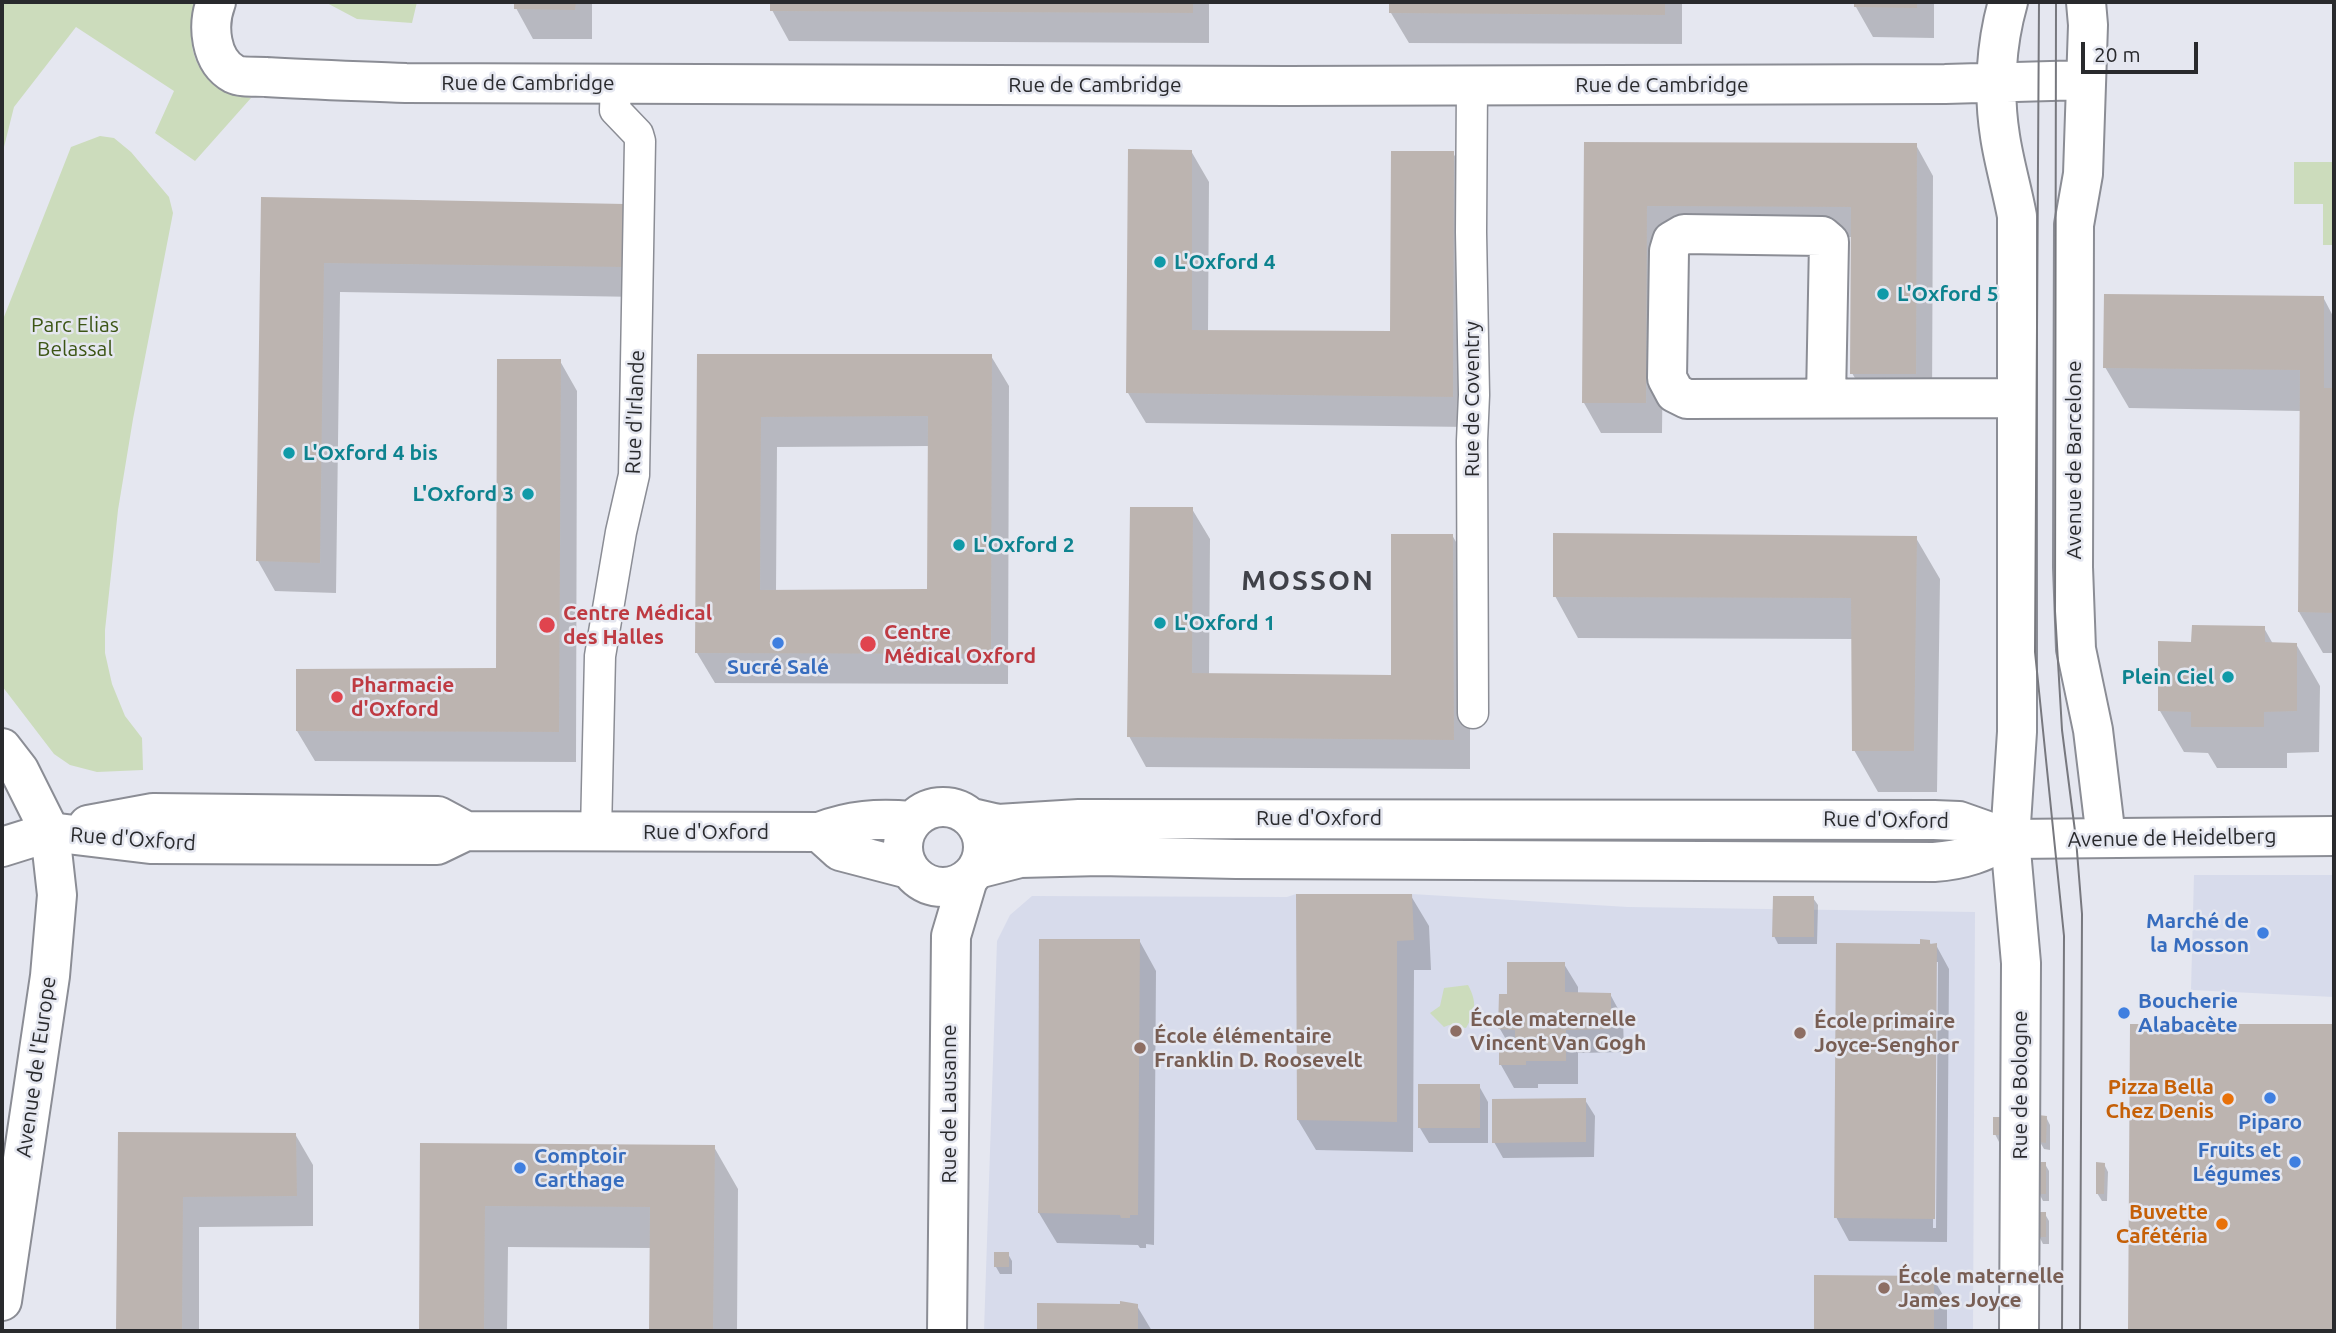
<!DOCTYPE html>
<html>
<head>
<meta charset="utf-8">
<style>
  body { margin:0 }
  #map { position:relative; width:2336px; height:1333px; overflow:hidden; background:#e5e7f0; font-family:Ubuntu,sans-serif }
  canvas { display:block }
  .frame { position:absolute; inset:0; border:4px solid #292a2d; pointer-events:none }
  .scale { position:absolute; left:2081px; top:42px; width:117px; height:32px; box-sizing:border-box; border:4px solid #292a2d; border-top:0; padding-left:9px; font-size:21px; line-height:24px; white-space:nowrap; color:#292a2d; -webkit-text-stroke:5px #e5e7f0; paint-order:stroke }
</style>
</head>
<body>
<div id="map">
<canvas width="2336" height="1333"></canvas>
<div class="frame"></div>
<div class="scale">20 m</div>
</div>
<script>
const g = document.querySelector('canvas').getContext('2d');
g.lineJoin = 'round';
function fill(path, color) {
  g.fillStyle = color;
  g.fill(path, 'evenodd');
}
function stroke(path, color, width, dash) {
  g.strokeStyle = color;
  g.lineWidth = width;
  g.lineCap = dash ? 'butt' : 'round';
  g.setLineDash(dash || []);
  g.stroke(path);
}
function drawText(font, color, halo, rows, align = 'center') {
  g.font = font + ' Ubuntu,sans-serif';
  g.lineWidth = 5;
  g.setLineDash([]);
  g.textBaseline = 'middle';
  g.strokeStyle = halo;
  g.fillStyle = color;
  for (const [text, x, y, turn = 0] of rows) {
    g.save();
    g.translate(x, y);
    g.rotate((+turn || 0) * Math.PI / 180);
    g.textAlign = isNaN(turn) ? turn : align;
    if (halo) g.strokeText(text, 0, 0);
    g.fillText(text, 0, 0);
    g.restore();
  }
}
fill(new Path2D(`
  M2194,875H2334V997L2191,990Z
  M1296,894H1412L1628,907L1975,912L1973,1331H984L997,941L1010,915L1032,896L1287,897Z`), '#d7dbeb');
fill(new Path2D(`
  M2,2H197C188,36 187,64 219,87C228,93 241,95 251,98L195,161L155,133L174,91L76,27L14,107L2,155Z
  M325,2H417L412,23L357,19Z
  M100,136L114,138L131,152L169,197L173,213L133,419L118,510L105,630V653L112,684L125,716L142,738L143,770L97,772L70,765L54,754L2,686V322L71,147Z
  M2294,162H2334V245H2323V204H2294Z
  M1468,985C1477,1002 1476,1011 1466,1028L1449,1025L1444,1027L1430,1013L1440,1006L1444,988Z`), '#ccdcbc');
fill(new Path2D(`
  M516,2H592V39H533L516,8Z
  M772,2H1209V43L789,41L772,10Z
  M1391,2H1682V44L1409,43L1391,13Z
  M1856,2H1934V38L1873,37L1856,7Z
  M1586,143L1916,145L1933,176L1932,404H1870L1852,373L1853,237L1664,236L1662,433H1601L1584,403Z
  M1191,151L1209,182L1208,332L1391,333L1453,153L1471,183L1469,427L1146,423L1128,393Z
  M263,199L623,205L640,297L340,292L336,593L275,591L258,561Z
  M2323,297L2334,318V653H2323L2299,612L2301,411L2129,408L2105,367Z
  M698,356H991L1009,386L1008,684L715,683L697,653ZM930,446L928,591H776L777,447Z
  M560,361L577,391L576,762L315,761L297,731L497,670Z
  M1192,509L1210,539L1209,675L1393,676L1452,535L1470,566V769L1146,767L1129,736Z
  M1916,538L1940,579L1937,792H1878L1854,750L1853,639L1578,638L1555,596Z
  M2264,628L2273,644H2296L2320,686L2319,752L2287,753V768H2217L2208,753L2184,752L2160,711L2193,644Z
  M1411,896L1429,926L1431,970H1414L1413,1152L1316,1150L1298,1120Z
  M1813,898L1818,905L1817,944H1778L1774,936Z
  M1139,940L1156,971L1154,1245L1146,1244V1248H1140L1138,1245L1057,1243L1039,1213Z
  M1929,941L1931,945H1936L1949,969L1947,1242L1849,1241L1836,1217L1921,946ZM1935,962H1938L1936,1228H1933Z
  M1564,964L1578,987V994H1610L1623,1018L1624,1052L1578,1053V1084H1538V1088H1514L1501,1065L1511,1048L1500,1029L1508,995Z
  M2132,1026H2334V1331H2131L2129,1328Z
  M1479,1086L1488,1102V1143H1429L1420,1128Z
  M1585,1100L1595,1116L1594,1157L1503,1158L1494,1142Z
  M2046,1117L2050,1125V1150L2044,1149L2040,1142Z
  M1999,1118L2003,1126L2004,1142H1999L1995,1134Z
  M120,1134H295L313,1165V1226L199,1227V1331H118Z
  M422,1145L714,1147L738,1189L737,1331H651L652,1248L508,1247L507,1331H420Z
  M2045,1164L2049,1171V1201H2043L2039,1193Z
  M2104,1164L2108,1172L2107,1201H2102L2097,1193Z
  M2045,1214L2049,1221V1244H2043L2039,1236Z
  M1008,1254L1012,1261V1274H1000L996,1267Z
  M1816,1277L1933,1278L1947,1302V1331H1816Z
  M1039,1305L1137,1306L1152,1331H1039Z`), '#0003');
fill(new Path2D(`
  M514,2H576L575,10L514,9Z
  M770,2H1193V13L770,11Z
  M1389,2H1665V15L1389,13Z
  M1854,2H1917V8L1854,7Z
  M1584,142L1917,143L1916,374H1850L1851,207L1647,206L1646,403H1582Z
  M1128,149L1192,150V330L1390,331L1391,151H1454L1453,397L1126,393Z
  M261,197L625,204L624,267L324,263L320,563L256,561Z
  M2104,294L2324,296V388H2334V613L2298,612L2300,370L2103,368Z
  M697,354H992L991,654L695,653ZM928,416L927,589L760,590L761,417Z
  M497,359H561L559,732L296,731V669L496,668Z
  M1130,507H1193L1192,673L1391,675V534H1453L1454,740L1127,737Z
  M1553,533L1917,536L1914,751H1852L1851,598L1553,597Z
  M2192,625L2265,626V642L2297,643V711L2264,712V727H2191V712L2158,711V641L2191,642Z
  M1296,894H1412L1414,940L1397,941V1122L1297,1120Z
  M1773,896H1814V937H1772Z
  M1039,939H1140L1138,1215H1130V1218H1121L1120,1215L1038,1213Z
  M1920,939L1930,940V944L1937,943L1935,1219L1834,1218L1836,943L1920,944Z
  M1507,962H1565V992L1611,993V1029L1566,1030V1061H1526V1065H1499V1047L1515,1046V1030L1498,1029L1499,994H1507Z
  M2130,1024H2334V1329H2128Z
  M1418,1084H1480V1128H1418Z
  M1586,1098V1142L1492,1143V1099Z
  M2038,1115L2047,1116L2046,1143L2038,1142Z
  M1993,1117H2000L2001,1135H1993Z
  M118,1132L296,1133L297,1196L183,1197L182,1331H116Z
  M420,1143L715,1145L713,1331H649L650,1207L485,1206L484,1331H419Z
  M2038,1162H2046V1194H2037Z
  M2096,1162L2105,1163L2104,1194H2096Z
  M2037,1212H2046V1237H2037Z
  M994,1252H1009V1267H994Z
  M1814,1275L1934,1276V1331H1814Z
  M1120,1301L1138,1304V1331H1037V1303L1120,1304Z`), '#bcb4b0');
const pedestrian = new Path2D(`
  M1472,85L1471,232L1474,395L1472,441L1473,713
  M596,832L600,656L621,532L634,475L640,141L638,134L615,110L616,83`);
const minor = new Path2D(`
  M216,2C207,25 210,61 234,74C242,78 257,76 266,77C313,80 359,81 406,83L1288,86L1945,84L2086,80
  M2008,2C1996,44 1993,92 2000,136C2004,163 2012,189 2017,216V732L2010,839L2021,963L2019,1331
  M2086,2L2088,25L2083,174L2074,225L2073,567L2076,649L2093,730L2106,838
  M1826,398L1829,242L1822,236L1684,234L1672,241L1669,251L1667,378L1675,393L1687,399L2016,398
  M947,1331L951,936L968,879`);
const tertiary = new Path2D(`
  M903 847a40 40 0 1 1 80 0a40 40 0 1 1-80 0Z
  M972,818L998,824L1079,819L1934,820L1959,821L2010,839L2334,836
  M88,825L153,813L438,816L466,831
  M50,832L150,844L437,845L466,831L819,832C850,820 878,818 911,821
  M819,832L840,851L909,869
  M977,869L1020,858L1100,856L1236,859L1934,862C1965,860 1983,852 2010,839`);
const secondary = new Path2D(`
  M2,748L19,770L50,832L57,895L50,976L2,1301
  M2,847L50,832`);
stroke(pedestrian, '#8b8d95', 33);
stroke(minor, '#8b8d95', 42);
stroke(tertiary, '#8b8d95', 42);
stroke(secondary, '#8b8d95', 42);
stroke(pedestrian, '#fff', 30);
stroke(minor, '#fff', 38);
stroke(tertiary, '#fff', 38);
stroke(secondary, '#fff', 38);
stroke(new Path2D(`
  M2039,2L2035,652L2064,936L2062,1331
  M2056,2L2055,611L2062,730L2076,839L2082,914L2080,1331`), '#77787e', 2);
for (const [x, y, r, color] of [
  [1160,262,7,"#0f9aa8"],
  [1883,294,7,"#0f9aa8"],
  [289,453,7,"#0f9aa8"],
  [528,494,7,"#0f9aa8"],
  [959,545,7,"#0f9aa8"],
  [1160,623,7,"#0f9aa8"],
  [547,625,9,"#e0444e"],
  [778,643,7,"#3f7fe0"],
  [868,644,9,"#e0444e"],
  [2228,677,7,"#0f9aa8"],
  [337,697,7,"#e0444e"],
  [2263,933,7,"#3f7fe0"],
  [2124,1013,7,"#3f7fe0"],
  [1456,1031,7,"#8d6e63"],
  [1800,1033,7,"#8d6e63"],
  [1140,1048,7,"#8d6e63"],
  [2270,1098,7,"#3f7fe0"],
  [2228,1099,7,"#e8710a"],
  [2295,1162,7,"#3f7fe0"],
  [520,1168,7,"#3f7fe0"],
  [2222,1224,7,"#e8710a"],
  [1884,1288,7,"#8d6e63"]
]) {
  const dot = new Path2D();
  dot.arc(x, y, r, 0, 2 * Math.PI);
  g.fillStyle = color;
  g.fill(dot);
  stroke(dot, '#e5e7f0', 2.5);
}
drawText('21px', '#292a2d', '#e5e7f0', [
  ["Rue de Cambridge",528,83],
  ["Rue de Cambridge",1095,85],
  ["Rue de Cambridge",1662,85],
  ["Rue de Coventry",1472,399,-90],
  ["Rue d'Irlande",635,412,-88],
  ["Avenue de Barcelone",2074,460,-90],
  ["Rue d'Oxford",1319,818],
  ["Rue d'Oxford",1886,820,1],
  ["Rue d'Oxford",706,832],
  ["Avenue de Heidelberg",2172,838,-1],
  ["Rue d'Oxford",133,839,4],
  ["Avenue de l'Europe",36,1067,-82],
  ["Rue de Bologne",2020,1085,-90],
  ["Rue de Lausanne",949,1104,-90]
]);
drawText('bold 21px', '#0d838f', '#e5e7f0', [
  ["L'Oxford 4",1174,262],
  ["L'Oxford 5",1897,294],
  ["L'Oxford 4 bis",303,453],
  ["L'Oxford 3",514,494,"right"],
  ["L'Oxford 2",973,545],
  ["L'Oxford 1",1174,623],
  ["Plein Ciel",2214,677,"right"]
], 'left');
drawText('21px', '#3c5515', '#e5e7f0', [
  ["Parc Elias",75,325],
  ["Belassal",75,349]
]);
drawText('bold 21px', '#be3a42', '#e5e7f0', [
  ["Centre Médical",563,613],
  ["des Halles",563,637],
  ["Centre",884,632],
  ["Médical Oxford",884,656],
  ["Pharmacie",351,685],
  ["d'Oxford",351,709]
], 'left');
drawText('bold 21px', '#366cbe', '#e5e7f0', [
  ["Sucré Salé",778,667],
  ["Marché de",2249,921,"right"],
  ["la Mosson",2249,945,"right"],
  ["Boucherie",2138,1001,"left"],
  ["Alabacète",2138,1025,"left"],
  ["Piparo",2270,1122],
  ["Fruits et",2281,1150,"right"],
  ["Légumes",2281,1174,"right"],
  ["Comptoir",534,1156,"left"],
  ["Carthage",534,1180,"left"]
]);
drawText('bold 21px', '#785e54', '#e5e7f0', [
  ["École maternelle",1470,1019],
  ["Vincent Van Gogh",1470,1043],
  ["École primaire",1814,1021],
  ["Joyce-Senghor",1814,1045],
  ["École élémentaire",1154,1036],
  ["Franklin D. Roosevelt",1154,1060],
  ["École maternelle",1898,1276],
  ["James Joyce",1898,1300]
], 'left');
drawText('bold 21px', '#c56008', '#e5e7f0', [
  ["Pizza Bella",2214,1087],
  ["Chez Denis",2214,1111],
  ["Buvette",2208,1212],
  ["Cafétéria",2208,1236]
], 'right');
g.letterSpacing = '2px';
drawText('bold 28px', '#404249', '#e5e7f0', [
  ["MOSSON",1308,581]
]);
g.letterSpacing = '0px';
</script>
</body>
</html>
